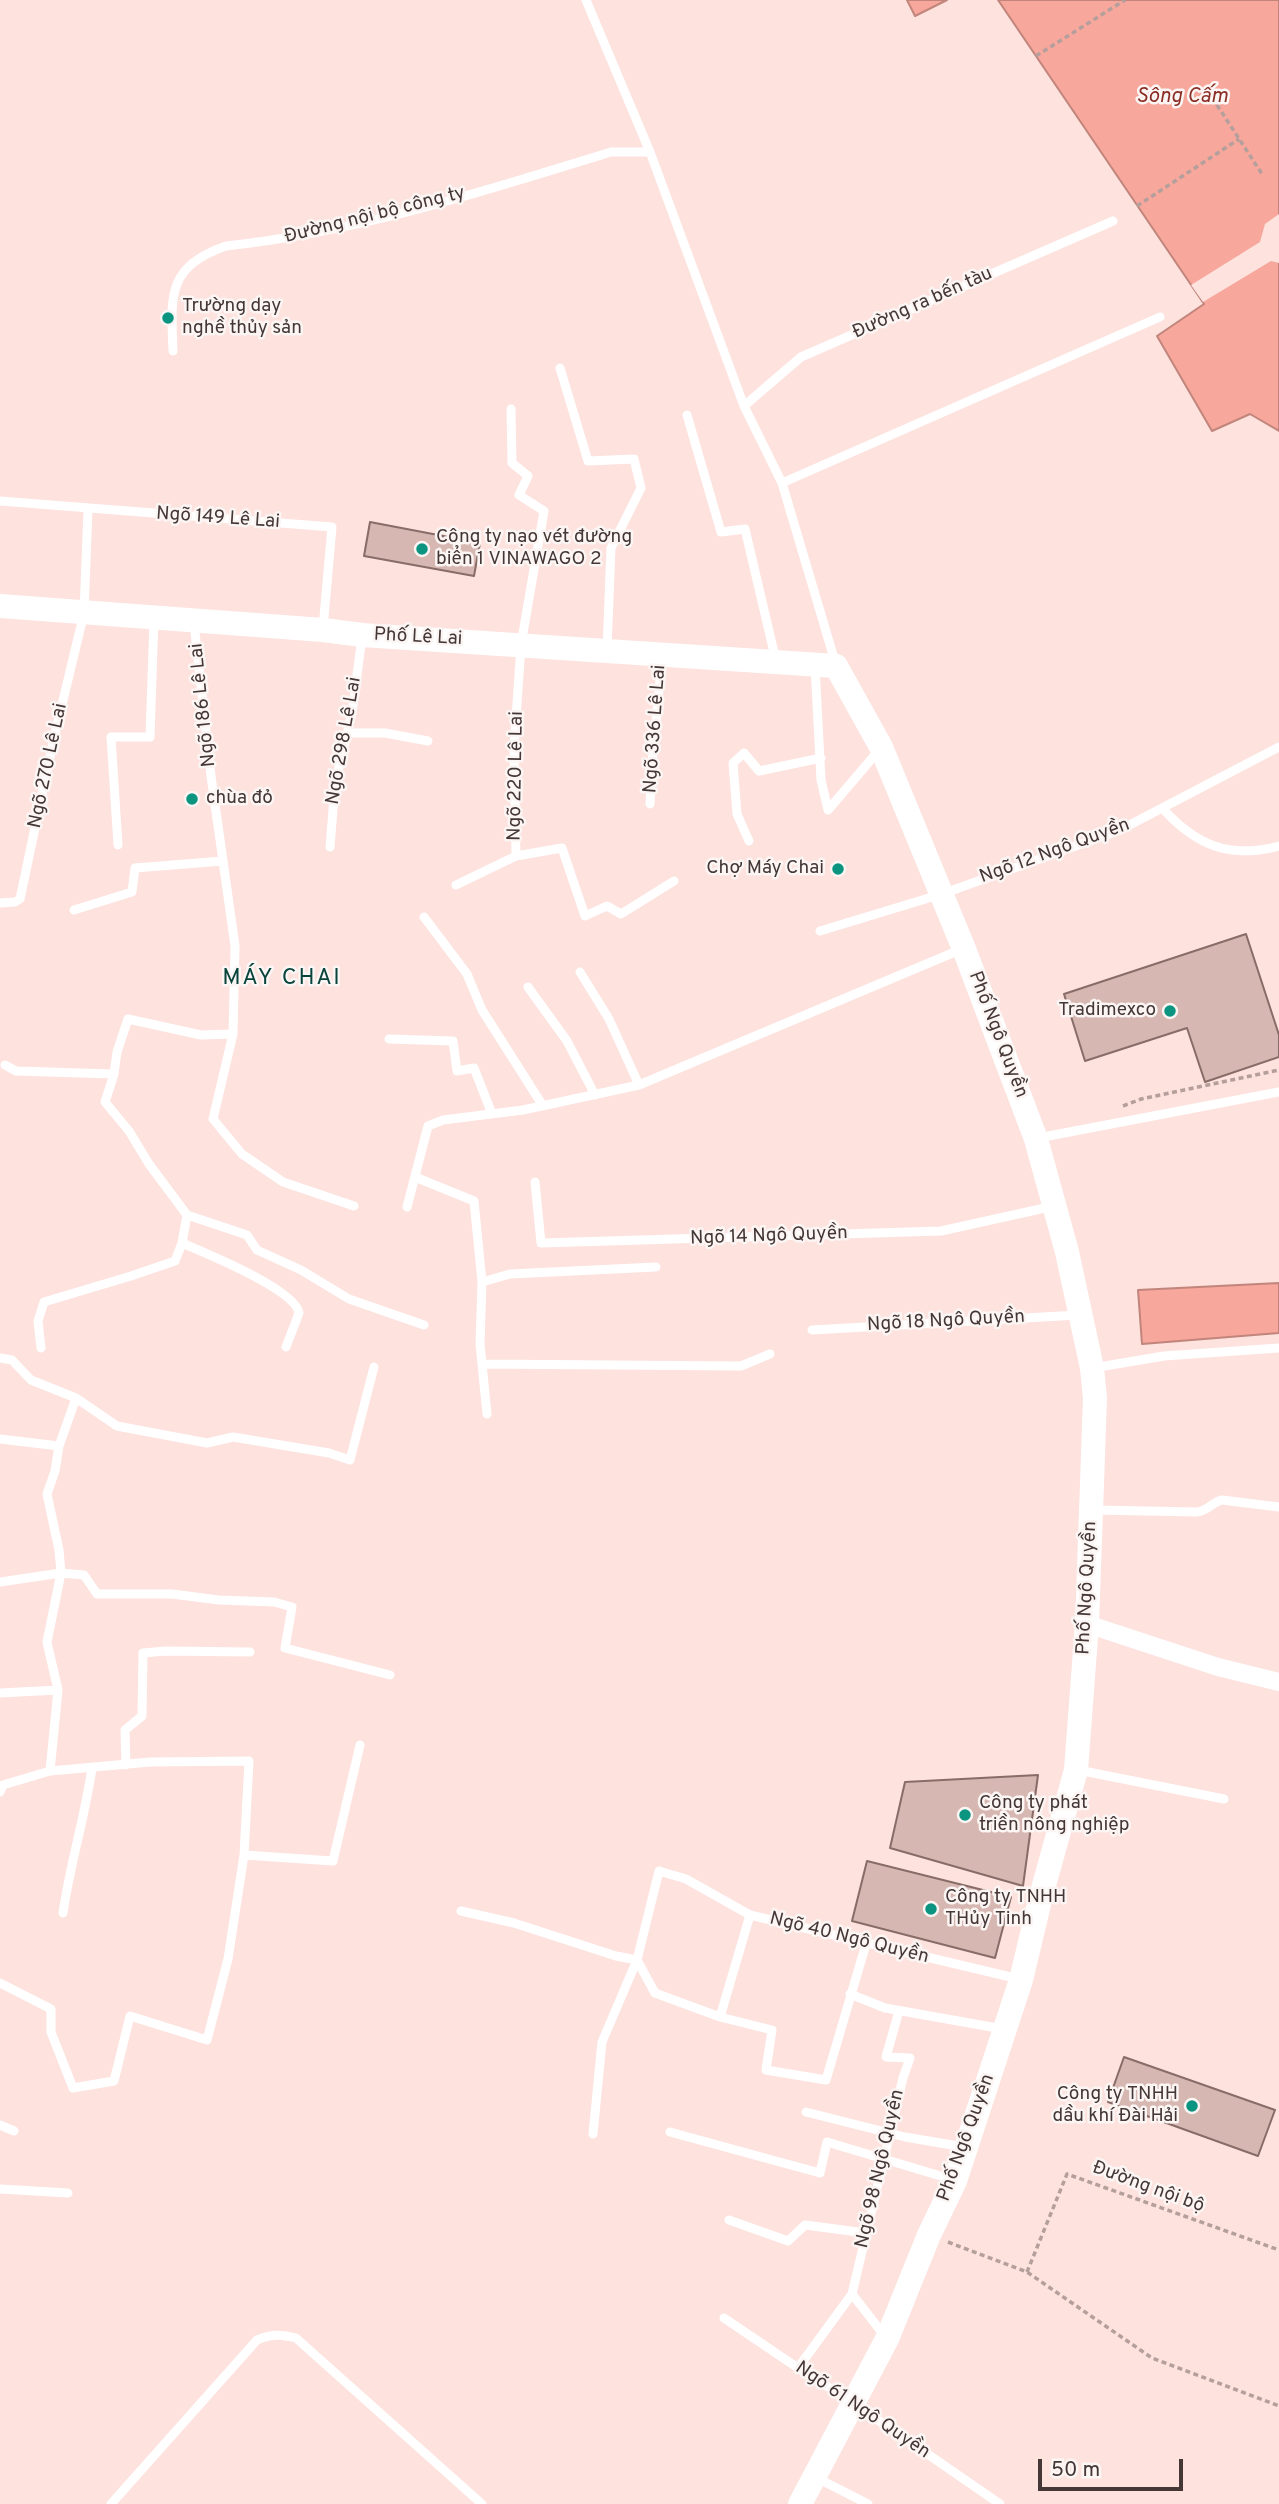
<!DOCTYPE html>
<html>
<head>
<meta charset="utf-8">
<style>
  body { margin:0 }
  #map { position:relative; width:1279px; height:2504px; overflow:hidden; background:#fde2de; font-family:Overpass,sans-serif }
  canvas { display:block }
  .scale { position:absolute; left:1038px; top:2459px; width:145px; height:32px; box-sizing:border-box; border:4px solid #443735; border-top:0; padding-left:9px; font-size:21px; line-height:24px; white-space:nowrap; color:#443735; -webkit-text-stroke:5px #fbf5f4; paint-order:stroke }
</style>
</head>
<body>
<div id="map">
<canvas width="1279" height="2504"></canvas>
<div class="scale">50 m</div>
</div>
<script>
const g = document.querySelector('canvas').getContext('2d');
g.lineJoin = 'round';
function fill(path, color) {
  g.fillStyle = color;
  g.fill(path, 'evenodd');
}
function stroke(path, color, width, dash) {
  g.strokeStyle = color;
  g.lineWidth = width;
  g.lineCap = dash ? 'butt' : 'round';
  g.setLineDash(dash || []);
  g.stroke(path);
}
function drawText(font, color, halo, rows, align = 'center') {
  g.font = font + ' Overpass,sans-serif';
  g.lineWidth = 5;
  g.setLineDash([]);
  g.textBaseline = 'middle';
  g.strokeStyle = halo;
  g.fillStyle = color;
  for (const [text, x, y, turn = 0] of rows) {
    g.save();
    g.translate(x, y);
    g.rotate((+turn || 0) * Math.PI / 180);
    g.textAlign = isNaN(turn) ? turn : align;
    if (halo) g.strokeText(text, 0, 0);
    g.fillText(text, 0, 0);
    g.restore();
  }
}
const water = new Path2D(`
  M907,0H947L915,16Z
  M998,0H1279V431L1250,414L1212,431L1157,336L1204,304Z
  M1279,1283V1333L1142,1344L1138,1290Z`);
fill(water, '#f7a79b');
stroke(water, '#c1857c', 2);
fill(new Path2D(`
  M1279,214V263L1271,261L1203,302L1191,285L1260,242L1265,224Z`), '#fde2de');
const building = new Path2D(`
  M370,522L480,543L474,576L364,556Z
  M1246,934L1279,1035V1057L1205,1082L1187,1028L1085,1061L1064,994Z
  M1038,1775L1023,1886L890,1848L905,1782Z
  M867,1861L1011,1897L995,1958L852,1921Z
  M1124,2057L1275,2110L1258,2156L1108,2102Z`);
fill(building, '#d7b7b2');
stroke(building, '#886c67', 2);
stroke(new Path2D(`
  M1036,56L1125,0
  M1217,105L1262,174
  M1137,206L1239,139
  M1123,1106L1141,1099L1279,1070
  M948,2242L1027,2272L1152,2358L1279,2406
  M1027,2272L1067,2174L1279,2250`), '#b59f9c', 3.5, [5, 3.5]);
stroke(new Path2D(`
  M586,0L650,152L744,406L782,483L836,665
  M173,351C171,297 166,267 226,246C358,232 485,191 611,152H650
  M560,368L588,461L634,459L641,488L611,548L607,649
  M744,406L801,357L1113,221
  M511,409L512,463L528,476L519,495L544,511L521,645L514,748L516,856L562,848L585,916L607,906L621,914L674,881
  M687,415L721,532L745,529L776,661
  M782,483L1160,317
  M0,501L332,527L323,628
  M194,623L211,776L235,946L233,1034L213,1119L242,1154L283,1182L354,1206
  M815,666L821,780L828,810
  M347,733H385L428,741
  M650,804L652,764L662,657
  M1163,809C1197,846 1230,859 1279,846
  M828,810L880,749
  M749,841L737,814L733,763L744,753L759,771L821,758
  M118,845L111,737H150L154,619
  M330,847L335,784L352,713L362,637
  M456,885L516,856
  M0,903L15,902L20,899L54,738L84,613L88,509
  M74,910L132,892L135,868L223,861
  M424,917L467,974L482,1010L543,1106
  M820,931L942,894L1120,830L1279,747
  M580,972L609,1019L639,1085
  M528,987L567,1041L595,1095
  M389,1039L453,1041L457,1071L474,1068L492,1114
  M5,1065L16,1071L114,1074L117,1052L128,1019L201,1035L233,1034
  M114,1074L105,1102L129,1131L149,1164L187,1215L247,1235L257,1250L301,1270L349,1299L424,1325
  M1038,1138L1279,1092
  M415,1177L474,1201L482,1282L480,1344L487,1414
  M535,1182L541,1243L941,1231L1054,1206
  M407,1207L428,1126L443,1120L523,1110L639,1085L962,949
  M182,1243C205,1253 295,1289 299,1313L286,1347
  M482,1282L510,1274L656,1267
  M812,1330L1078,1315
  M41,1348L38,1321L44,1302L131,1276L175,1261L182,1243L187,1215
  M0,1358L12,1360L31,1380L76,1398L117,1426L207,1443L233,1437L329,1453L350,1460L374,1367
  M482,1364L741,1366L770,1354
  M1093,1368L1164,1356L1279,1348
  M0,1439L59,1446L76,1398
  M1093,1510L1197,1512C1208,1511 1212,1502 1222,1500L1279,1507
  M0,1582L61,1573L84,1575L97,1594H172L219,1600L274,1602L292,1607L285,1648L390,1675
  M0,1693L58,1690
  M126,1765L125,1730L142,1716L143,1653L165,1651L250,1652
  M1078,1770L1224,1799
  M0,1792L3,1785L50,1771L58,1690L47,1642L61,1573L59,1550L47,1494L55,1471L59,1446
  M244,1855L333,1861L360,1745
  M461,1911L514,1923L616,1956L637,1960L659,1871L686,1879L750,1915L1019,1979
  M63,1913C70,1864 85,1817 92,1768
  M0,1983L51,2009V2032L73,2088L114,2081L130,2016L207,2040L228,1959L244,1855L249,1761L150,1762L50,1771
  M850,1994L885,2008L1003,2029
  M720,2017L772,2030L766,2070L826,2080L866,1944
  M806,2112L905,2137L964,2147
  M0,2125L14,2131
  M670,2132L820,2173L827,2142L954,2180
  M593,2134L602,2042L637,1960L655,1993L720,2017L750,1915
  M0,2189L68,2193
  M729,2220L788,2241L805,2225L866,2233
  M724,2318L798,2368L852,2402L1000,2504
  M884,2335L852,2294L903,2078L910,2058L886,2057L899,2011
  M798,2368L852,2294
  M817,2478L868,2504
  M111,2504L257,2340C271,2334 281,2334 296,2338L482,2504`), '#fff', 9);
stroke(new Path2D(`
  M1087,1624L1218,1667L1279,1682`), '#fff', 18);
stroke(new Path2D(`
  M0,606L323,630L362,635L836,666L881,747L964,949L1036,1139L1067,1252L1092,1368L1095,1398L1087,1624L1076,1770L1041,1896L1021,1980L955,2181L929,2235L887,2339L800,2504`), '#fff', 24);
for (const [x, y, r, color] of [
  [168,318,7,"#0b9581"],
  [422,549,7,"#0b9581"],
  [192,799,7,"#0b9581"],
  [838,869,7,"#0b9581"],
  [1170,1011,7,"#0b9581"],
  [965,1815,7,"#0b9581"],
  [931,1909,7,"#0b9581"],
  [1192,2106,7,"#0b9581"]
]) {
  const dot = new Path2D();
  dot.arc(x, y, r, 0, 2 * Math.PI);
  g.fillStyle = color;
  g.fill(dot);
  stroke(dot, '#fbf5f4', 2.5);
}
drawText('19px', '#443735', '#fbf5f4', [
  ["Đường nội bộ công ty",375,216,-14],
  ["Đường ra bến tàu",923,304,-24],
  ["Ngõ 149 Lê Lai",218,519,4],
  ["Phố Lê Lai",418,638,3],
  ["Ngõ 186 Lê Lai",204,705,-96],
  ["Ngõ 336 Lê Lai",656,729,-86],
  ["Ngõ 298 Lê Lai",345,741,-80],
  ["Ngõ 270 Lê Lai",49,766,-78],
  ["Ngõ 220 Lê Lai",517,776,-89],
  ["Ngõ 12 Ngô Quyền",1055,852,-20],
  ["Phố Ngô Quyền",997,1035,69],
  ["Ngõ 14 Ngô Quyền",769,1237,-2],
  ["Ngõ 18 Ngô Quyền",946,1322,-3],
  ["Phố Ngô Quyền",1088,1588,-87],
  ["Ngõ 40 Ngô Quyền",849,1939,14],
  ["Phố Ngô Quyền",967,2138,-70],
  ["Ngõ 98 Ngô Quyền",881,2169,-77],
  ["Đường nội bộ",1148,2188,20],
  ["Ngõ 61 Ngô Quyền",862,2411,34]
]);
drawText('19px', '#443735', '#fbf5f4', [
  ["Trường dạy",182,307],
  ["nghề thủy sản",182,329],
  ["Công ty nạo vét đường",436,538],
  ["biển 1 VINAWAGO 2",436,560],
  ["chùa đỏ",206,799],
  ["Chợ Máy Chai",824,869,"right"],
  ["Tradimexco",1156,1011,"right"],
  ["Công ty phát",979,1804],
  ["triền nông nghiệp",979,1826],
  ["Công ty TNHH",945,1898],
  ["THủy Tinh",945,1920],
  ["Công ty TNHH",1178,2095,"right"],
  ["dầu khí Đài Hải",1178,2117,"right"]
], 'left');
drawText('italic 21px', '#8b2f26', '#fbf5f4', [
  ["Sông Cấm",1182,98]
]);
g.letterSpacing = '2px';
drawText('23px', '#08443b', '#fbf5f4', [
  ["MÁY CHAI",282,979]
]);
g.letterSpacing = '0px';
</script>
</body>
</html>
